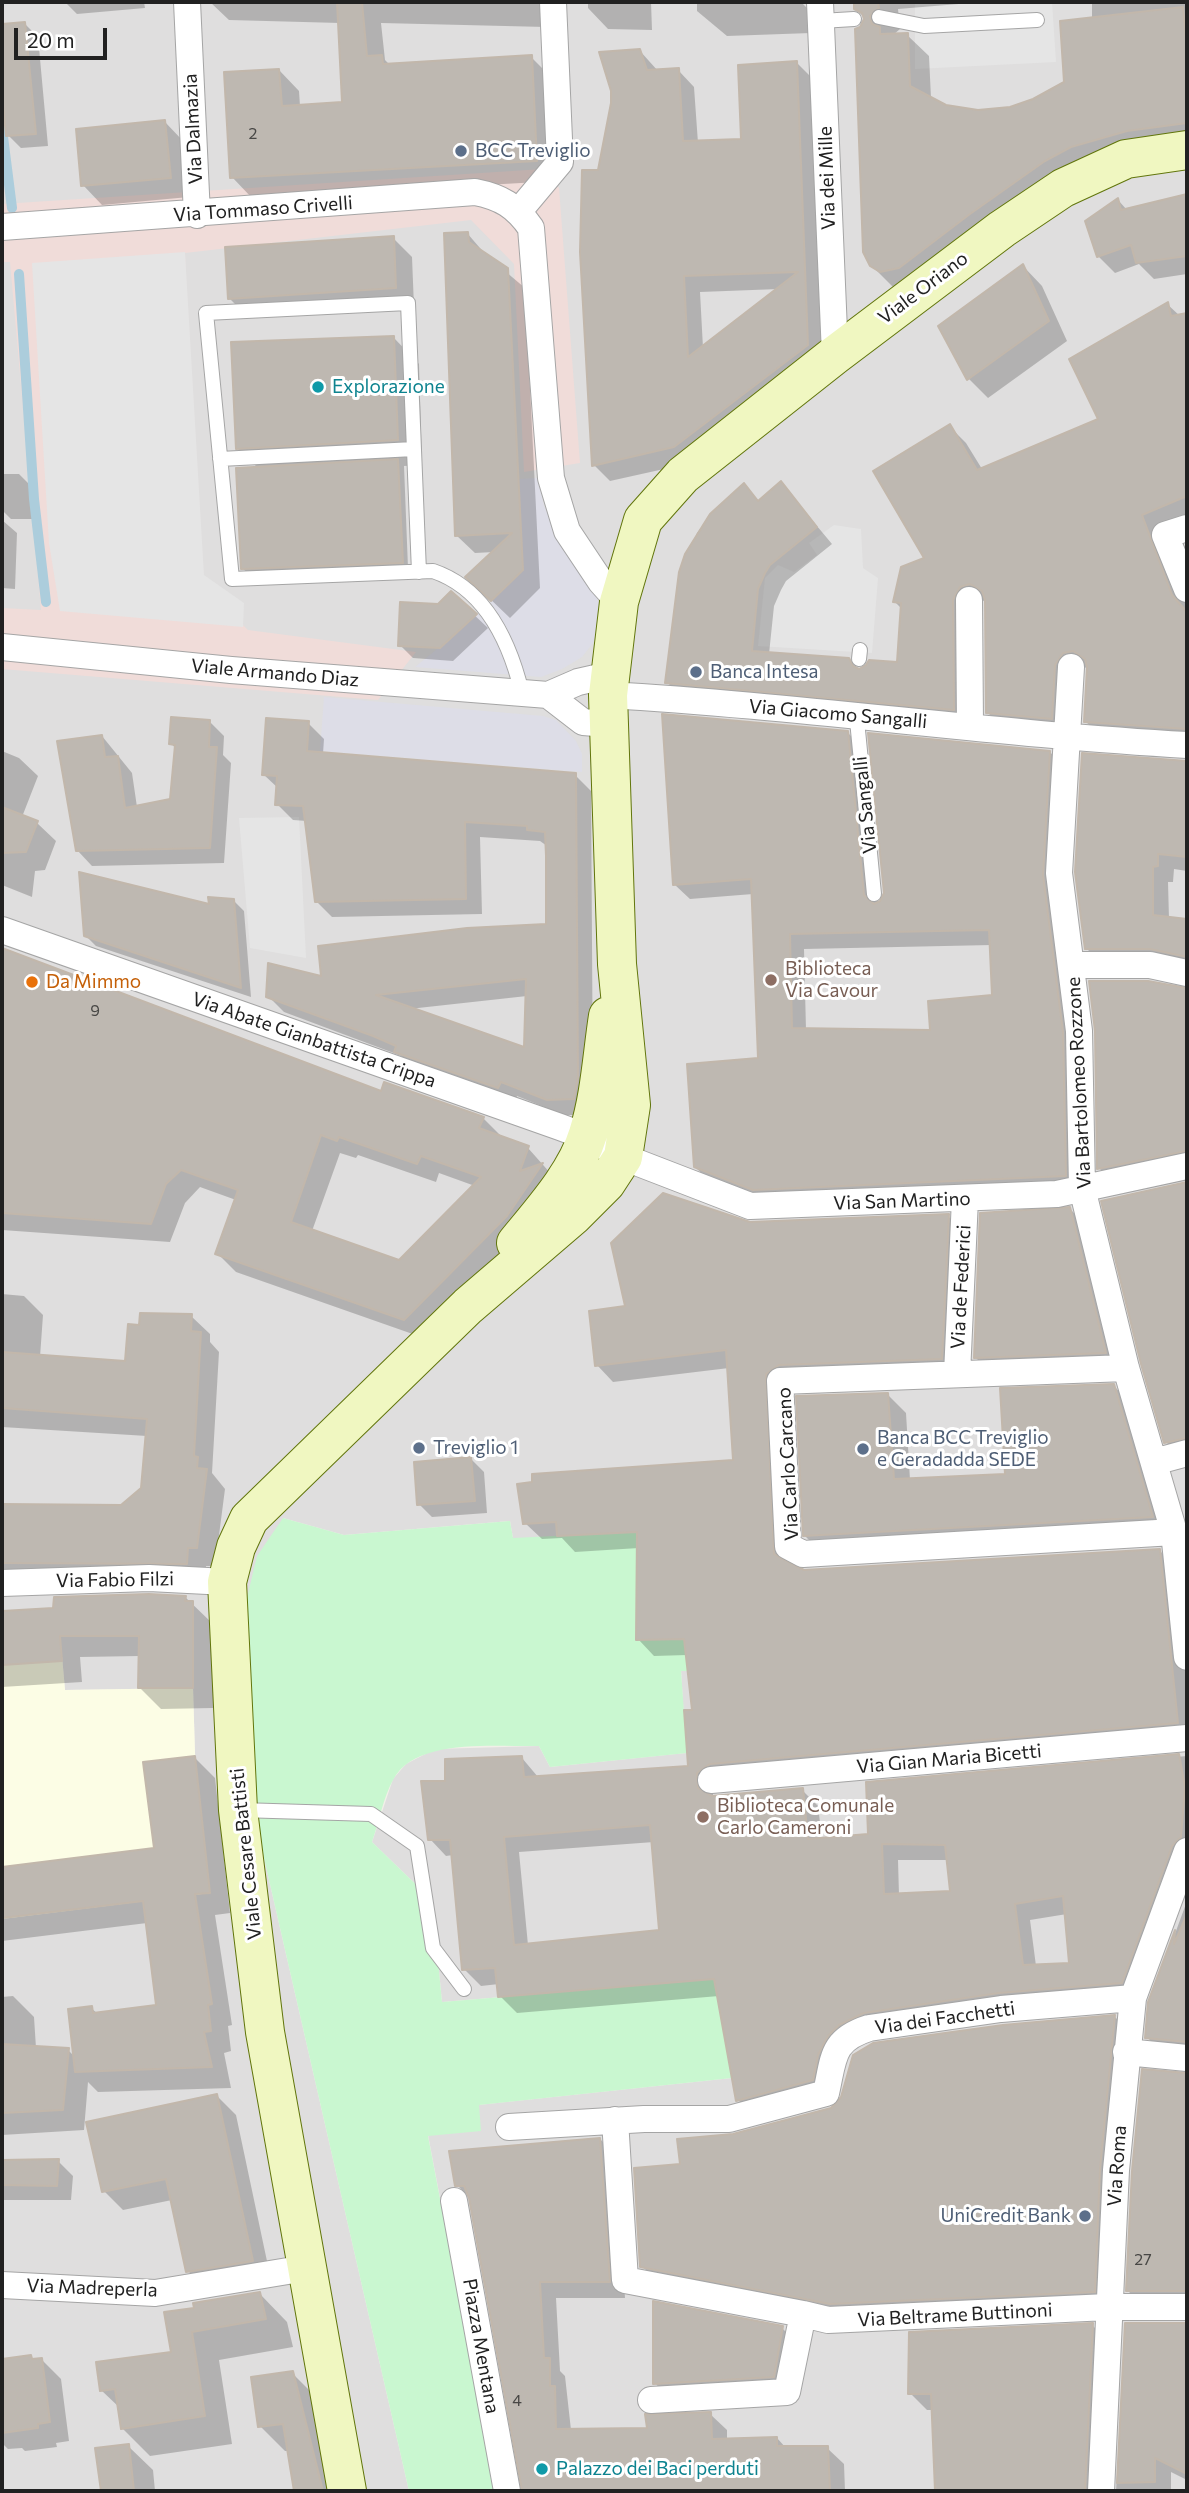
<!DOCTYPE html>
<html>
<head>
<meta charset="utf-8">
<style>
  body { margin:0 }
  #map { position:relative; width:1189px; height:2493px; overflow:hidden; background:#f1efe8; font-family:Commissioner,sans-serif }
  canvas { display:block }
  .frame { position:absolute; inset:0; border:4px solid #212121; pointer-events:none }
  .scale { position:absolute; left:14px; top:28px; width:93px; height:32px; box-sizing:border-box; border:4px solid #212121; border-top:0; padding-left:9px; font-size:21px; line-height:24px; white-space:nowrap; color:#212121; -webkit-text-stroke:5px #fff; paint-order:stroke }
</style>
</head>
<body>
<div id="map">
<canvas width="1189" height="2493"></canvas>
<div class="frame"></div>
<div class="scale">20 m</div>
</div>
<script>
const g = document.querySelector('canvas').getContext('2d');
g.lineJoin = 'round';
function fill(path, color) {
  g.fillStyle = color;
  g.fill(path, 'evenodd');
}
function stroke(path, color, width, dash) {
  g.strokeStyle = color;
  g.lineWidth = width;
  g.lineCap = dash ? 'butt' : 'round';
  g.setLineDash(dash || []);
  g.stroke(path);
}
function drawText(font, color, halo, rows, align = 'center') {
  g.font = font + ' Commissioner,sans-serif';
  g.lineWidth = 6;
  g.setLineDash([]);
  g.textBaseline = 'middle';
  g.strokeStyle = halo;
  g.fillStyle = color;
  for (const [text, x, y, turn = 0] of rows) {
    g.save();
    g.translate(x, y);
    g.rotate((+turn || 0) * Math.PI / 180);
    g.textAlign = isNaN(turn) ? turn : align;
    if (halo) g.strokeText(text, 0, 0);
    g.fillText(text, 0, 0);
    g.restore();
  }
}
fill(new Path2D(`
  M2,2H1187V2491H496L428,2135L478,2105L732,2078L711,1965L683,1982L442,2002L432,1900L372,1842L393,1779L406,1764L435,1749L539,1746L550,1767L686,1753L681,1670L687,1671L513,1538L510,1521L344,1535L283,1518L253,1810L409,2491H2V1919L210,1893L195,1754L193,1688L65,1690L59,1623L2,1627Z`), '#dfdede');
fill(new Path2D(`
  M543,169L559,188L580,463L524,472L514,264L471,220L185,253L195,578L248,630L416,652L378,700L2,669V608L41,610L10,262H2V204Z`), '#f0dcd9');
fill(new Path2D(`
  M59,1623L65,1690L193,1688L195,1754L210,1893L2,1919V1627Z`), '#fcfde5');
fill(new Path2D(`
  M283,1518L344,1535L510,1521L513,1538L637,1532L684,1639L688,1671H681L687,1753L550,1767L539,1746C497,1747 415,1737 393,1780C383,1798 379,1822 372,1842L432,1900L442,2002L682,1982L711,1964L732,2078L479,2105L481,2131L428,2136L496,2491H409L253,1810L245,1606L257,1556Z`), '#c9f7d0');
fill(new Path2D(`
  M915,2H1052L1056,62L915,69Z
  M185,252L204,575L244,603L243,627L60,611L49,543L32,263Z
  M834,525L861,529L863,568L878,578L872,653L758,646L765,578L778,565L794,572L817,555L809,543Z
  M299,817L306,958L250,948L239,818Z`), '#e5e5e5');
fill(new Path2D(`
  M538,478L544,506L560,538L592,586L601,608L596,639L582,657L562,669L541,677L415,667L462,629L522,570L519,479Z
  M324,697L543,716L556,720L576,741L582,754V772L320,751Z`), '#dddde7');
fill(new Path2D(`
  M65,2H144L145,8L77,14Z
  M210,2H545L546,27L381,23L385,60L390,65L531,57L552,78L557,181L252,198L232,177L279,70L299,91L300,106L344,104L340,23L229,20Z
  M588,2H651L652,30L608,29L588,8Z
  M697,2H801L810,11L811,33L727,36L697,11Z
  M855,2H983L898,9L900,29L893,35H907L929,56L931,98L946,106L978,112L1011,108L1034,100L1065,83L1092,19V2H1187V147L893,287L871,265L861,28L866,19L856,9Z
  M25,24L38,37L48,146L21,148L8,135L2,77V26Z
  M640,51L658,71L678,70L694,87L698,143L743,141L797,63L813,79L823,362L691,463L610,481L594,465L600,171ZM779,289L703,348L700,292Z
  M165,122L184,142L189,197L102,205L83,185Z
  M1187,196V274L1154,279L1139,264L1115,273L1098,256L1118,200L1127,210Z
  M467,233L486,255L525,288L540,588L510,618L486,595L494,552L475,553L456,535Z
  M393,238L412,257L414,307L249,318L229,298Z
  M1023,266L1042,286L1067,341L988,398L969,379L940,326Z
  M1167,304L1180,316L1187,315V519L1157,531L1187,608V744L1102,737L1085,721L1088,667L1080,669L1068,735L1004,729L987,712L986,600L977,603L970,725L683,699L667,682L680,573L697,533L711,515L744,486L759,501L781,483L832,544L786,581L781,590L774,606L769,654L849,660L859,670L899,664L902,609L895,602L927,559L950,427L966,443L982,469L1100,420Z
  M394,338L419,364L422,465L404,466L408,568L249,574L242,568L258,468L237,448Z
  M2,474H19L32,487L34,519H11L2,510Z
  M2,520L17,533L15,589L2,588Z
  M451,593L488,628L453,661L413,658L400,645Z
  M209,721L224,736L223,755L231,763L224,863L92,866L77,850L102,736L132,773L137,807L172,800L176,749L171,743Z
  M308,723L324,739L323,754L575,775L591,791L593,1094L590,1115H564L517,1096L514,1103L412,1067L401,1056L391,1052L284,1012L268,996L322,978L548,925L547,846L540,841L480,837L482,914L332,917L316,901L307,821L293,820L277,804L278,788L263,774ZM527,996L526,1050L409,1009Z
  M848,733L863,748L878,904L885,893L1050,752L1064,767L1080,1190L769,1204L711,1182L695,1167L760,1060L753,894L690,899L675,885ZM992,945L994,997L932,1032L806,1030L804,949Z
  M2,751L19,758L38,776L22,817L37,823L56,841L45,870L35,871L32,897L2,885Z
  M1187,762V871L1174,869L1173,882H1168L1169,919L1187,921V969L1103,965L1086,948Z
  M233,900L244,911L251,997L96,946L85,935Z
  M2,949L382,1093L483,1118L502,1137L528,1148L560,1184L526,1235L424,1338L236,1272L218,1254L236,1200L200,1187L185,1203L170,1242L2,1230ZM340,1153L356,1158L358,1155L436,1182L439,1173L475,1186L400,1262L312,1231Z
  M1148,983L1187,989V1169L1115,1185L1099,1168Z
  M1187,1184V1457L1182,1458L1166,1442L1103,1202Z
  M1070,1209L1086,1225L1121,1368L991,1373L975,1357Z
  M948,1216L964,1232L958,1375L781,1391L788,1565L804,1571L1159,1550L1176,1567L1187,1664V1739L713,1789V1797L802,1790L818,1806L822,1839L870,1836L868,1784L1187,1756V1864L1138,1999L856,2041L829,2096L754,2116L738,2100L719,1996L517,2013L500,1996L499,1984L481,1986L464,1969L453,1855L446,1856L430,1839L447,1782L522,1758L538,1777L689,1767L694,1712L687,1655L654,1656L638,1639L639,1548L575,1552L562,1538L542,1539L525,1523L735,1462L729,1368L613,1382L597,1365L627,1307L750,1223ZM654,1842L661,1932L528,1945L519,1852ZM898,1860H949L952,1892L899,1895ZM1067,1914L1071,1965L1036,1966L1030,1920Z
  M2,1294L24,1296L43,1315L40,1357L127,1363L141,1327L191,1316L210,1334V1342L219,1352L212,1473L225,1489L215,1566H206L205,1582H2V1507H121L142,1489L147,1436L2,1427Z
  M1114,1386L1132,1405L1170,1535L823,1554L805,1536L887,1394L906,1413L910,1480L1007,1476Z
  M471,1459L484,1472L487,1513L432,1517L419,1504Z
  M185,1597L213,1624V1708L161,1709L140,1688V1656L80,1657L82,1682L2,1687V1612Z
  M194,1757L215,1778L230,1913L215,1915L232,2025L228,2026L231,2051L224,2053L231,2088L98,2092L88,2082L84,2130L2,2135V1997L13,1996L34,2017L36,2048L68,2050L75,2057L91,2008L98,2014L158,2007L147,1923L2,1941V1869L156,1849Z
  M1187,1901V2057L1163,2054L1147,2037L1150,2002Z
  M1115,2017L1129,2031L1108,2305L845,2318L656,2280L642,2266L682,2165L733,2136L832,2109L1003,2026Z
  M1186,2075L1187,2307H1144L1128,2291Z
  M217,2096L236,2115L271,2280L207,2290L188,2271L172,2200L123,2210L104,2191Z
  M600,2139L616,2156L625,2298H556L560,2371L565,2376L571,2430H649L710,2414L727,2430V2440L777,2438L786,2448H827L844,2464L845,2491H523L472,2200L457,2185Z
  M2,2161H58L73,2176L71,2200H2Z
  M259,2293L287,2322L293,2347L219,2360L232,2444L150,2456L122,2428L120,2408L101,2390L173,2353L197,2309Z
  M1187,2324V2480L1171,2472V2491H1116L1126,2325Z
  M1092,2325L1109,2342L1102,2491H937L934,2410H927L910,2393Z
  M782,2328L794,2340L785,2388L666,2395L655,2383Z
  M30,2357L34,2361L42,2360L61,2379L69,2441L56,2443L57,2447L25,2451L22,2448L8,2449L2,2443V2361Z
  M292,2373L317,2398L340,2491H296L289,2451H285L260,2426Z
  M128,2446L153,2470L155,2491H102L97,2450Z`), '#0003');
stroke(new Path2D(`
  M2,129L12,208
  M19,274L34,499L46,602`), '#accddc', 10);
const building = new Path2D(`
  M337,2H362L367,56L382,55L383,64L532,55L537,161L230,178L224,72L279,69L282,106L342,102Z
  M854,2H878L879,8L870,16L872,24L880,27V34L908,33L910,86L946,105L978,110L1010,107L1033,99L1064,82L1060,21L1183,7L1187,48V123L1127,131L1071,147L1045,161L970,214L899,268L880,272L870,266L863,252L855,29L860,27L864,19L862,13L854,9Z
  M25,22L36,134L6,136L2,94V24Z
  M640,49L647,70L679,68L683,141L741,139L738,65L797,61L808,345L674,447L592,466L580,252L582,170H598L611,103V91L599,52ZM798,272L688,357L684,276Z
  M165,120L171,178L81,186L76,129Z
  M1187,194V256L1136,263L1131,245L1097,257L1085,221L1118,198L1121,210Z
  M468,232L469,242L508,268L523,570L491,601L465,577L512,533L455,536L444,233Z
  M394,236L396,288L228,299L225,247Z
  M1023,264L1049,321L967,380L938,326Z
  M1168,302L1171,316L1187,313V496L1142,515L1172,595L1187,612V729L1084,722L1087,667L1085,659L1073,651L1063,653L1055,665L1052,719L986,713L985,600L982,591L970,584L960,587L953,600L954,710L665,683L679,572L685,554L710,514L744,483L758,501L781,481L817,527L770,565L765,573L758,589L752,651L849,658L853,666L859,669L866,665L869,660L897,662L901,603L893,602L901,567L924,558L873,471L950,424L977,470L1098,419L1069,359Z
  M394,336L398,440L236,449L231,342Z
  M398,459L403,563L241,569L236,468Z
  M451,591L477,614L440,648L398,646L400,602L438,604Z
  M662,714L848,731L864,895L874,904L880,901L884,893L868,733L1050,751L1043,875L1063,1032L1066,1176L753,1190L694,1167L687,1064L758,1058L751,879L673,885ZM989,930L992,995L928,1001L930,1030L792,1028L790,934Z
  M171,717L210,720L209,747H217L210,848L76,851L57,741L102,735L105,757L118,756L125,808L170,799L175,745L169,744Z
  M266,718L309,721L307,751L576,773L578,1077L574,1099L547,1100L501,1082L498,1088L394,1052L396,1046L373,1036L266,997L268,963L321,976L318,946L467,928L546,924V856L545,832L527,830V826L465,822L466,899L315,902L303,806L275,805L277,776L262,775ZM526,979L524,1047L376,995Z
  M1082,753L1187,761V857L1158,854V866L1153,867V915L1187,919V957L1150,949H1085L1075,872Z
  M2,807L38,821L26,852L2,853Z
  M79,872L209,904L208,897L234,899L241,988L84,936Z
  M2,948L381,1091L384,1082L484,1117L479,1128L529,1146L520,1171L543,1163L507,1216L404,1320L215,1254L238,1190L181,1170L166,1184L151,1224L2,1213ZM321,1135L337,1141L339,1137L417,1164L421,1156L481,1177L399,1260L291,1222Z
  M1089,981H1148L1187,988V1151L1097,1169L1095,1031Z
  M1187,1182V1438L1164,1443L1141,1364L1101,1201Z
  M663,1193L750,1222L949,1214L942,1359L779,1365L766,1374L774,1554L804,1570L1160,1549L1178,1723L710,1764L697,1773L698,1788L712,1796L803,1788L808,1839L868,1834L866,1782L1179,1754L1185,1787L1181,1837L1172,1846L1122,1983L999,1993L864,2013L839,2025L828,2036L818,2055L813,2080L736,2101L714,1979L498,1997L495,1968L462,1970L450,1840H428L421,1781H445V1759L522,1756L524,1777L688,1766L684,1710H692L684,1639L636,1640L637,1532L557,1536L556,1522L523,1524L517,1484L532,1482V1474L733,1460L726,1350L595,1366L589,1311L625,1306L611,1243ZM650,1825L659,1930L514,1945L504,1837ZM882,1844L945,1845L950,1891L884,1894ZM1063,1896L1069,1963L1023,1965L1015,1904Z
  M1070,1207L1106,1353L974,1358L980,1213Z
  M140,1313L192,1314L191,1331L201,1332L194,1456L198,1457L197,1468L207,1469L197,1548H188L187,1564L2,1563V1504L121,1505L141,1488L147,1419L2,1408V1352L125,1361L128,1324L139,1325Z
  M1114,1384L1153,1517L803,1536L796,1396L888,1393L894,1479L1005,1474L1000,1388Z
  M471,1457L475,1501L417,1505L414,1462Z
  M149,1594L186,1596L185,1601H193V1688H138L139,1636H60L62,1661L2,1665V1611L53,1608L54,1597Z
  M195,1756L210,1893L195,1894L212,2004L208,2005L211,2031L204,2032L212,2067L75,2072L68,2009L92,2006L93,2013L156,2005L143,1901L2,1918V1867L154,1848L143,1762Z
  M1187,1914V2042L1145,2038L1148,2002L1175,1930L1174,1944Z
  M1115,2015L1100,2169L1095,2292L830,2304L640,2267L634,2168L680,2164L677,2139L733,2134L831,2108L841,2097L853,2055L873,2043L1003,2025Z
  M2,2044L69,2048L63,2110L2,2113Z
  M1142,2069L1187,2073V2291H1126L1132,2171Z
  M217,2094L253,2261L186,2272L166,2179L102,2192L86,2122Z
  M600,2138L610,2282H540L544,2358H550V2386H555L556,2429L647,2428L645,2414L711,2412L712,2439L777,2437V2446H828L830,2491H522L469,2198L464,2186H455L449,2151Z
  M59,2159L57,2186L2,2185V2160Z
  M260,2292L266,2319L192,2332L205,2416L121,2429L115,2389L100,2391L96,2362L171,2352L164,2312L194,2308L193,2303Z
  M653,2301L783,2326L774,2377L653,2384Z
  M1093,2323L1085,2491H935L931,2394H908L909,2332Z
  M1125,2323H1187V2474L1155,2458V2482L1117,2483Z
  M31,2355L32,2359L42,2358L50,2422L38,2424V2428L2,2433V2359Z
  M293,2371L323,2491H294L283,2424L258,2427L251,2377Z
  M129,2444L134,2491H101L95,2448Z`);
fill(building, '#beb8b1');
stroke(building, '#c2b7ab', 2);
const lane = new Path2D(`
  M879,17L924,26L1037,20
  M821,21L854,19
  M220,459L414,449
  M419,572L408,303L206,313L232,579L433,571C486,589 510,643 522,693
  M859,659L860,650
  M856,710L874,894
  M240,1810L371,1814L417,1846L433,1948L464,1989`);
const street = new Path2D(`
  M187,2L197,215
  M820,2L835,355
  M519,211L560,162L553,2
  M2,227L475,192C501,197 516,206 531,228L551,478L567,531L601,582L619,602
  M1187,528L1165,535L1187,589
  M969,600L970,725
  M2,647L231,670L548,695L578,682L609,675
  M1071,667L1059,873L1079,1031L1082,1188L1126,1368L1174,1532L1187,1657
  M548,695L583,722L608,724
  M608,695C801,706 994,734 1187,745
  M2,930L560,1127L587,1137L623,1157L750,1206L1057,1194L1187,1166
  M1072,965H1150L1187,973
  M1126,1368L780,1381L788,1546L803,1554L1174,1532
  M957,1374L965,1199
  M1154,1462L1187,1453
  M2,1583L149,1578L227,1582
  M711,1780L1187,1738
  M1126,2052L1187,2058
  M615,2120L625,2280L803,2314
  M509,2127L644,2119H729L826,2093C834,2058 831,2040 869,2028L1001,2009L1133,1998
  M454,2201L507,2491
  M2,2285L155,2293L306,2268
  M651,2400L787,2392L803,2314L828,2320L1108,2307H1187
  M1101,2491L1116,2170L1133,1998L1187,1851`);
const secondary = new Path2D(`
  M516,1243C542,1211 576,1174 588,1134C600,1096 602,1055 608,1016
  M347,2491L265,2032L238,1810L227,1582L236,1547L249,1519L468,1306L573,1216L606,1183L623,1157L631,1105L617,964L608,695L619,602L643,520L683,475L835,355L1002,229L1063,188L1126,159L1187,150`);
stroke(lane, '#a5a5a5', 16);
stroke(street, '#a5a5a5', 28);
stroke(secondary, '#61750b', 40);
stroke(lane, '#fff', 14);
stroke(street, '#fff', 26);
stroke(secondary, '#f0f7c1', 38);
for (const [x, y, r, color] of [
  [461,151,7,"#5c6f8a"],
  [318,387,7,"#0f9aa8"],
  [696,672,7,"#5c6f8a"],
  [771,980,7,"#8d6e63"],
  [32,982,7,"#e8710a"],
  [419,1448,7,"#5c6f8a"],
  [863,1449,7,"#5c6f8a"],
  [703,1817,7,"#8d6e63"],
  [1085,2216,7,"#5c6f8a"],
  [542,2469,7,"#0f9aa8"]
]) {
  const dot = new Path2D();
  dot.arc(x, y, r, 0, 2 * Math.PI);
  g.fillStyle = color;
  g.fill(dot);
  stroke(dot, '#fff', 2.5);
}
drawText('16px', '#484745', null, [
  ["2",253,134],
  ["9",95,1011],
  ["27",1143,2260],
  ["4",517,2401]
]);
drawText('19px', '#212121', '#fff', [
  ["Via Dalmazia",193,129,-93],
  ["Via dei Mille",827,178,-92],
  ["Via Tommaso Crivelli",263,209,-4],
  ["Viale Oriano",923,288,-37],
  ["Viale Armando Diaz",275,673,5],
  ["Via Giacomo Sangalli",838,714,5],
  ["Via Sangalli",865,805,-96],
  ["Via Abate Gianbattista Crippa",314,1040,19],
  ["Via Bartolomeo Rozzone",1079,1083,-93],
  ["Via San Martino",902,1201,-2],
  ["Via de Federici",961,1287,-87],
  ["Via Carlo Carcano",788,1464,-93],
  ["Via Fabio Filzi",115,1580,-1],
  ["Via Gian Maria Bicetti",949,1759,-5],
  ["Viale Cesare Battisti",246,1854,-96],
  ["Via dei Facchetti",945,2018,-8],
  ["Via Roma",1117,2166,-86],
  ["Via Madreperla",92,2288,2],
  ["Via Beltrame Buttinoni",955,2315,-3],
  ["Piazza Mentana",481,2346,80]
]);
drawText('19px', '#4e5e75', '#fff', [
  ["BCC Treviglio",475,151],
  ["Banca Intesa",710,672],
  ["Banca BCC Treviglio",877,1438],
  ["e Geradadda SEDE",877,1460],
  ["Treviglio 1",433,1448],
  ["UniCredit Bank",1071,2216,"right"]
], 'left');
drawText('19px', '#0d838f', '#fff', [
  ["Explorazione",332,387],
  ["Palazzo dei Baci perduti",556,2469]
], 'left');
drawText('19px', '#785e54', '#fff', [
  ["Biblioteca",785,969],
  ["Via Cavour",785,991],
  ["Biblioteca Comunale",717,1806],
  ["Carlo Cameroni",717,1828]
], 'left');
drawText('19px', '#c56008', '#fff', [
  ["Da Mimmo",46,982]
], 'left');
</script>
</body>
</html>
